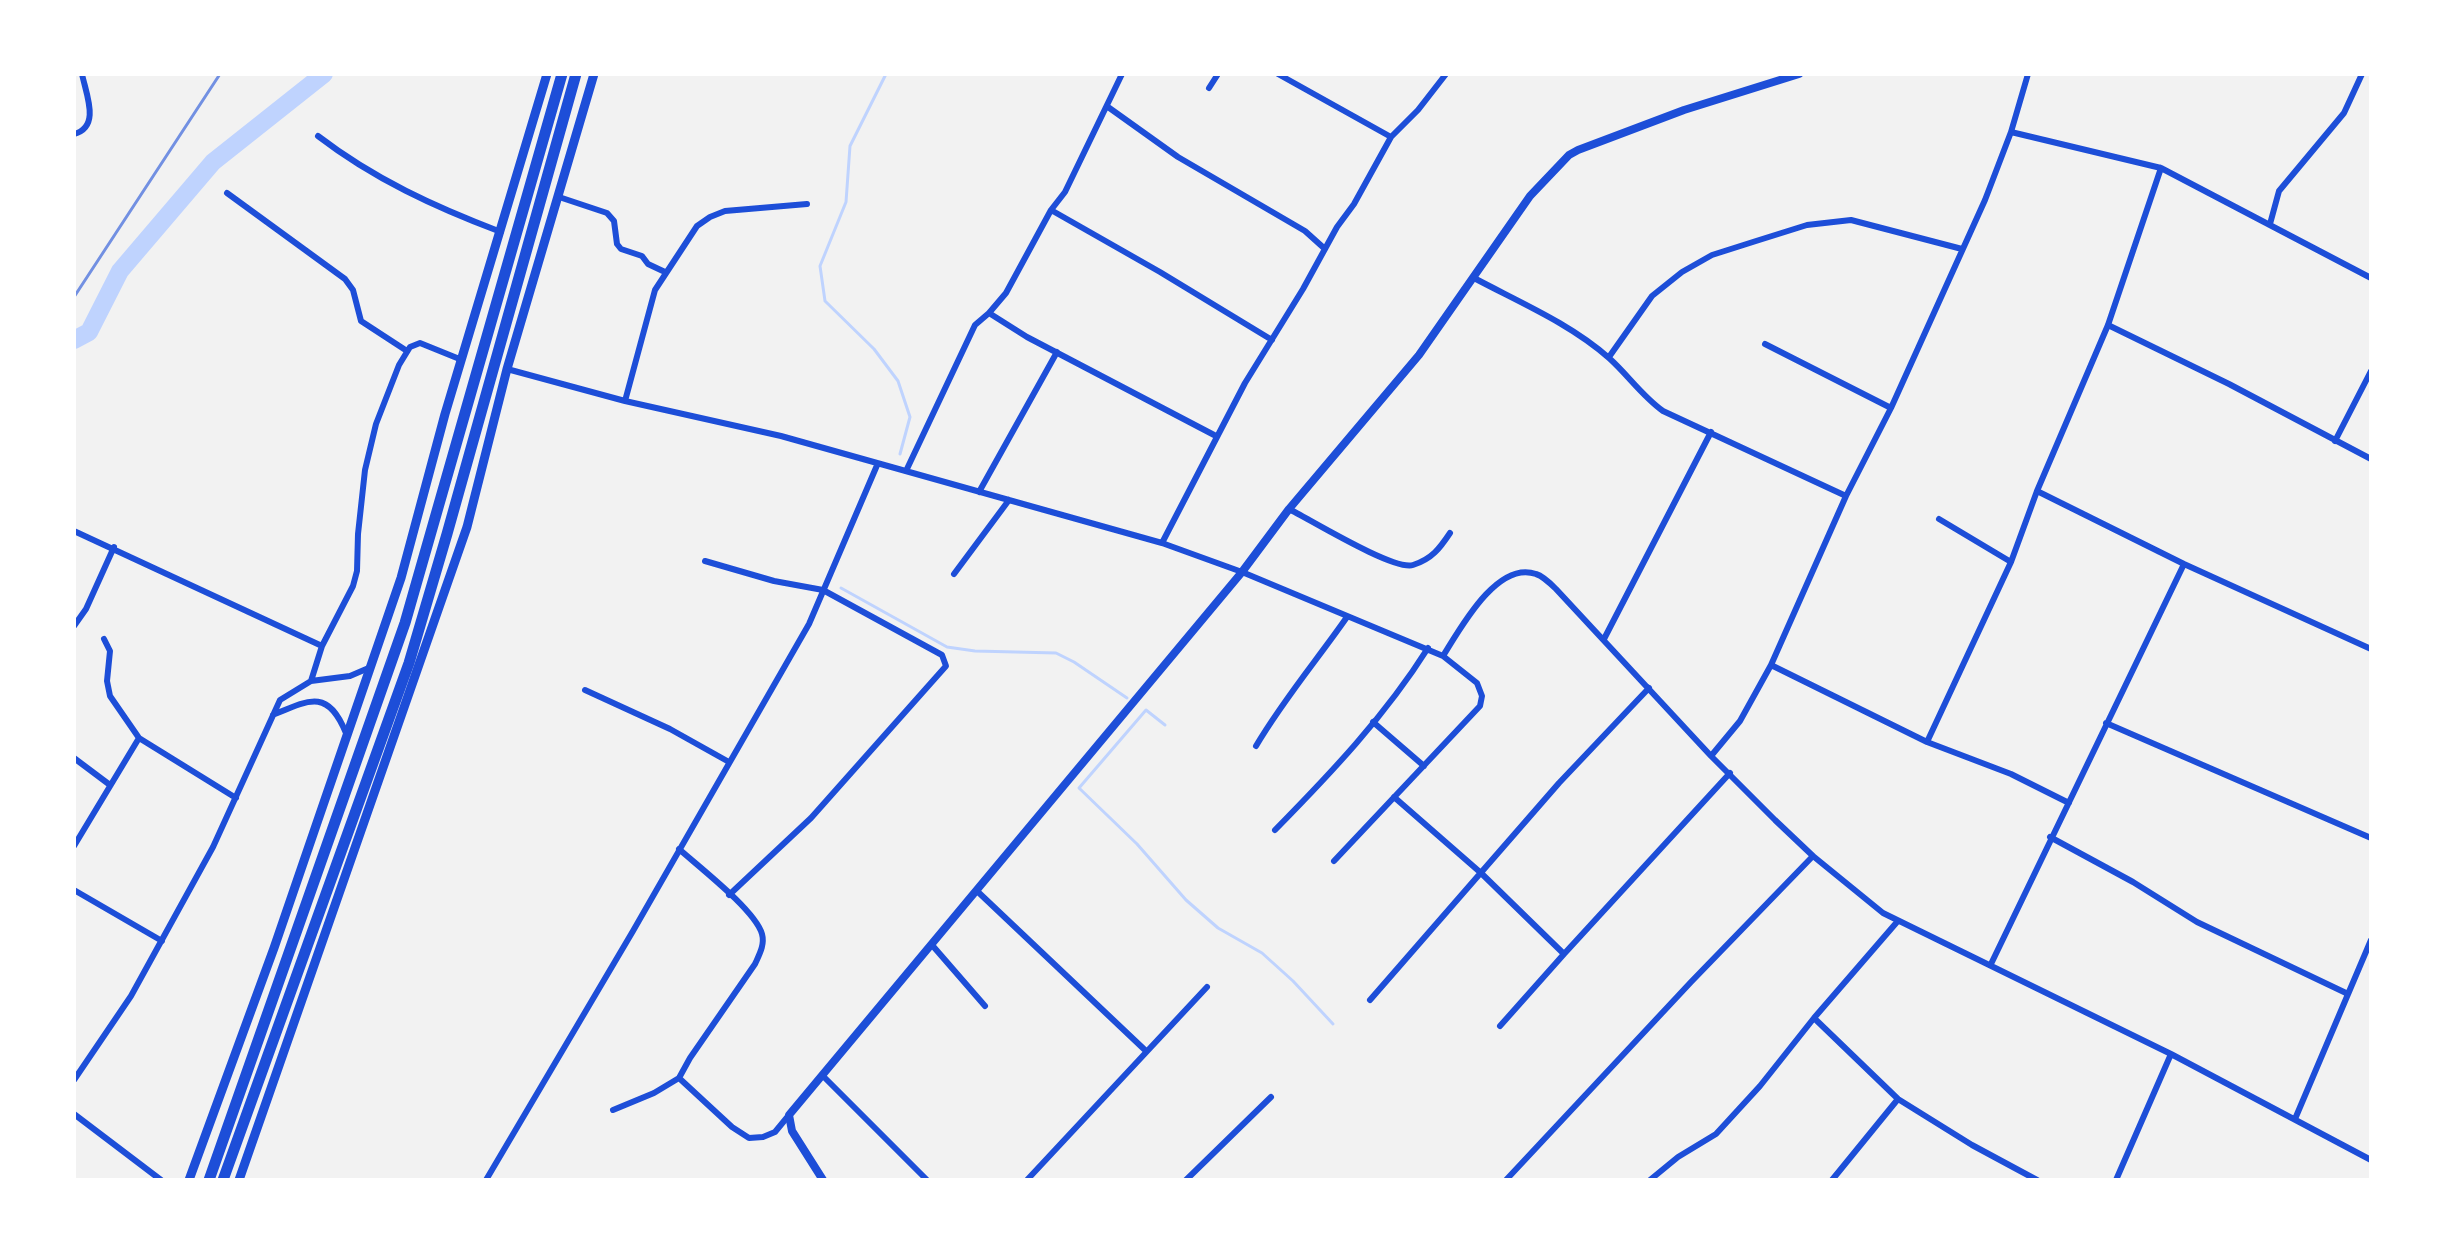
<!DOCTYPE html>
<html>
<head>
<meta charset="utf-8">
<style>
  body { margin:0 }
  #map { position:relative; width:2445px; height:1254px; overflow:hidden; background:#f2f2f2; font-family:"Roboto Condensed",sans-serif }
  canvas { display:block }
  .frame { position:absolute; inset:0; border:76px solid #fff; pointer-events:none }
</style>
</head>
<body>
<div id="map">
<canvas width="2445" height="1254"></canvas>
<div class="frame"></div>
</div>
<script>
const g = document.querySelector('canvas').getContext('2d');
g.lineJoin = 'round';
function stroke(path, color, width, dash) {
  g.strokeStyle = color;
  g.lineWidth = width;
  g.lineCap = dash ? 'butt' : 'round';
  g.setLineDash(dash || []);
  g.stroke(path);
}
stroke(new Path2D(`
  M886,74L850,146L846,202L820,266L825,301L874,349L898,381L910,417L900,454
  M841,588L947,647L975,651L1056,653L1074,662L1127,698
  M1165,725L1146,710L1079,788L1137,844L1186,900L1218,928L1262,953L1293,981L1333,1024`), '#bfd3fe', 3);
stroke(new Path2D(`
  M74,340L89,332L120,271L213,162L324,74`), '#bfd3fe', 18);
stroke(new Path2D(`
  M1122,74L1065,192L1051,210L1006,293L989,313L1027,337L1216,436
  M1278,74L1391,137
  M1209,88L1218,74
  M1108,107L1178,157L1305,231L1325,249
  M74,134C101,127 86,94 82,74
  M318,136C374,179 435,207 501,232
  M2161,168L2371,278
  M227,193L345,279L353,290L361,321L407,351
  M559,197L607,213L614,221L617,244L621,249L642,256L648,264L665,272
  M1051,210L1160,272L1272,340
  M2270,224L2279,191L2344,113L2362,74
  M1474,278C1519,302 1571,324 1609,358C1628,375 1642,396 1663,411L1846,496
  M2108,325L2229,384L2371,459
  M1765,344L1891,408
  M1609,357L1652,296L1682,272L1712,255L1756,241L1807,225L1851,220L1962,249
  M507,369L625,401L781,436L1162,543L1242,572L1443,656L1477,683L1482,696L1480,706L1334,861
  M625,401L655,290L697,226L710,217L725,211L807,204
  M2335,441L2371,371
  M906,471L975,325L989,313
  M2037,491L2184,564L2371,649
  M979,492L1057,352
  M1289,509C1311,520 1394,571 1413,565C1432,559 1440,548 1450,533
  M1939,519L2011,562
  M74,531L322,646
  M1162,543L1245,383L1303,289L1337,227L1354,204L1391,137L1418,110L1446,74
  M705,561L774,581L823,590L942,655L946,666L811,818L729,895
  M954,574L1009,500
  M74,626L86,609L114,547
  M104,639L110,651L107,681L110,696L139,738L236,798
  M1604,639L1711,432
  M1443,656C1460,629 1497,560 1536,574C1543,576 1551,584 1556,589L1711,756L1775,820L1813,856L1883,913L2171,1054L2371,1160
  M1771,665L1927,742L2011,774L2069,803
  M311,681L322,646L353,586L357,571L358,534L365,470L376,424L399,365L410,347L420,343L462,360
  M585,690L670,729L729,762
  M273,715C310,699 328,689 346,733
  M1373,722L1424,766
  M2106,723L2371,838
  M1927,742L2011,562L2037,491L2108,325L2161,168L2011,132
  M1256,746C1283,700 1317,660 1347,617
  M1711,756L1740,721L1771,665L1846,496L1891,408L1985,200L2011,132L2028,74
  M74,758L110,785
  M1394,797L1481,873L1564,954L1730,773
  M1275,830C1331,773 1385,716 1428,648
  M2050,837L2133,882L2197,922L2346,993
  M74,846L139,738
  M74,890L162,941
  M977,891L1146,1051
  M932,945L985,1006
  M1991,964L2184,564
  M1370,1000L1559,783L1649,688
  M1814,1018L1898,1099L1972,1145L2037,1180
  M1500,1026L1564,954
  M823,1076L927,1180
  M679,1078L732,1127L749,1138L763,1137L775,1132L789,1115
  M74,1080L131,996L213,847L280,700L311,681L350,676L371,667
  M613,1110L654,1093L679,1078L690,1058L755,964C759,955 765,945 762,934C755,910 699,867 679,849
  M74,1114L161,1180
  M2295,1119L2371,940
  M486,1180L633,931L809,624L878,463
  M1027,1180L1207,987
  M1186,1180L1271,1097
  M1506,1180L1691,982L1813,856
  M1650,1180L1678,1157L1716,1134L1760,1086L1814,1018L1897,922
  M1832,1180L1898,1099
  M2116,1180L2171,1054`), '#1d4ed8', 6);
stroke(new Path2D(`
  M823,1180L792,1131L789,1115L1242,572L1289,509L1419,355L1530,196L1569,155L1578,150L1684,110L1799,74`), '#1d4ed8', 8);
stroke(new Path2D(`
  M189,1180L274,948L401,578L445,414L547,74
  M239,1180L467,527L507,369L594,74`), '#1d4ed8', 9);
stroke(new Path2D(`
  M209,1180L405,623L562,74
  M223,1180L409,663L447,534L576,74`), '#1d4ed8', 11);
stroke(new Path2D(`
  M74,297L220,74`), '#7290e2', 3);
</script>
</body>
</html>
